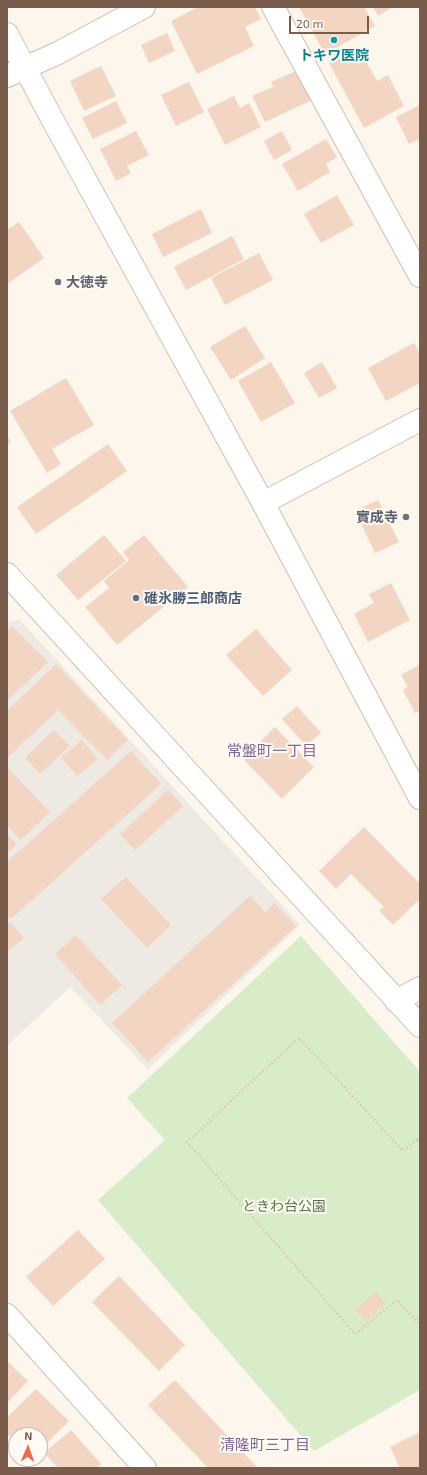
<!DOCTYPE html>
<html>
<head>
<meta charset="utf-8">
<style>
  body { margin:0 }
  #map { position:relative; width:427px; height:1475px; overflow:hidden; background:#fdf6ec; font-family:"Exo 2",sans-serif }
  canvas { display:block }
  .frame { position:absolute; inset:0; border:8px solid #7a5c4d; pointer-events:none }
  .north { position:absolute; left:8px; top:1427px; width:40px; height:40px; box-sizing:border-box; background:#fffaf3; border:1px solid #cabbb1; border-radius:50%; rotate:2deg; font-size:11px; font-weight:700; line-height:16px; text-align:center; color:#7a5c4d }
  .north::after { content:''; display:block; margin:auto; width:14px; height:18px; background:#e76f51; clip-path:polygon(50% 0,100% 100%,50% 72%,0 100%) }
  .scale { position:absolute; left:289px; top:16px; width:80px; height:18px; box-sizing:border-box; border:2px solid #7a5c4d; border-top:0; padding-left:5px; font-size:12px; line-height:14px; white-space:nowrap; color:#7a5c4d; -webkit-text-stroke:3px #fffaf3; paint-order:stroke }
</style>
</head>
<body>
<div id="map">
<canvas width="427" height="1475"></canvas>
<div class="frame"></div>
<div class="north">N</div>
<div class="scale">20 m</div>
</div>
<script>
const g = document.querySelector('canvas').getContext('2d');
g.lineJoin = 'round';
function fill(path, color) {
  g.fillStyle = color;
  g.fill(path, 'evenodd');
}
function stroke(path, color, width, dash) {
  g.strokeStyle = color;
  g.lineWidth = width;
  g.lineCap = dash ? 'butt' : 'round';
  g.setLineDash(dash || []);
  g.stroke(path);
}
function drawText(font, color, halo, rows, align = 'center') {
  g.font = font + ' "Exo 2","Noto Sans JP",sans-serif';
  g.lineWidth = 4;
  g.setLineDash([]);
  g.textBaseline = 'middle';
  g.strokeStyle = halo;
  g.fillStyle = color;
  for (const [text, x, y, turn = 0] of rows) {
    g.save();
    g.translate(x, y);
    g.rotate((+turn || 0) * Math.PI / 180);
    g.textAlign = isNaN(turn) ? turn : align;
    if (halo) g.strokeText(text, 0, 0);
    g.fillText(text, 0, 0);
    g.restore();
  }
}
fill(new Path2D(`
  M20,620L300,925L148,1069L70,987L7,1046V622Z`), '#efe9e4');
fill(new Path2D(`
  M301,936L420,1072V1390L314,1451L98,1200L165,1140L127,1098Z`), '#d8ecc9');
fill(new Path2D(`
  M198,7H255L261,19L245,27L254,46L197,74L171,21Z
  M299,7H364L375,26L325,54Z
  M373,7H393L378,16Z
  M167,33L175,51L149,63L141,45Z
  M358,47L377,81L388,75L404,106L364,128L329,63Z
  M101,66L116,96L84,111L70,81Z
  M298,70L312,100L265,122L252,96L273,87L271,82Z
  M189,82L204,112L176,126L161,95Z
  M234,96L240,108L249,103L261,127L225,145L207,109Z
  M116,101L127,123L93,139L82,118Z
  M420,105V139L409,144L396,117Z
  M136,131L149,155L127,166L131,173L116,181L100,149Z
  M282,131L292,150L274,160L264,141Z
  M326,139L337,157L326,164L330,172L298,191L282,164Z
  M337,195L354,225L321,243L304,214Z
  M201,209L212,233L163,257L152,234Z
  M19,222L44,258L7,284V230Z
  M232,236L244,259L186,290L174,267Z
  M259,253L273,280L225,305L211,278Z
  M245,326L265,358L231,380L210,347Z
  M414,343L420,354V383L386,401L368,368Z
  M271,362L295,403L261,422L238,381Z
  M322,362L337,388L319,398L304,373Z
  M66,378L94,425L52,449L61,464L47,473L10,411Z
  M7,436L11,442L7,445Z
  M108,444L127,471L36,534L17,507Z
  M378,500L399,542L375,553L355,511Z
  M104,535L126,561L78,600L56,575Z
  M144,535L188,587L117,645L85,607L109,588L104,581L129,560L123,552Z
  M391,583L410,620L368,642L354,614L374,603L369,594Z
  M12,626L48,662L7,701V631Z
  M256,629L292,670L263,696L226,655Z
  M56,664L128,740L107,760L58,710L7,758V711Z
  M420,664V710L415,713L403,690L408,687L401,675Z
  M297,706L321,733L306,746L282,719Z
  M275,727L314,767L282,799L243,759Z
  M54,730L70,746L40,774L25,758Z
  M82,740L98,759L77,776L61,757Z
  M131,751L161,784L11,919L7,915V862Z
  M7,767L50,812L21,840L7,826Z
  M168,790L183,806L135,850L120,834Z
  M364,827L420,884V899L393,925L379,911L384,907L351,874L336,889L319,871Z
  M7,834L17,844L7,854Z
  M126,877L171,925L147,948L101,899Z
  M250,896L265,912L274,903L296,926L148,1062L112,1023Z
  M10,922L24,938L7,952V925Z
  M76,935L122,985L100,1005L55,954Z
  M78,1230L105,1259L53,1306L26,1277Z
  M119,1276L185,1345L159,1371L92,1302Z
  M375,1292L386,1304L366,1322L355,1310Z
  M7,1361L28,1381L7,1403Z
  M175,1380L258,1468H208L148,1405Z
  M36,1389L69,1421L40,1450V1435H16V1443L7,1434V1417Z
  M71,1430L101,1464L97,1468H58L44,1453Z
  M420,1432V1468H400L390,1447Z`), '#f3d5c3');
const minor = new Path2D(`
  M273,7L420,276
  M263,503L420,420
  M396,1001L420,988
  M7,1315L145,1468`);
const tertiary = new Path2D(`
  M7,34L51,117L263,503L420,798
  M7,76L58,53L144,7
  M7,574L420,1026`);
stroke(minor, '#d1beb0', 24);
stroke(tertiary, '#d1beb0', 24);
stroke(new Path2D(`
  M420,1137L403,1151L299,1038L187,1142L355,1334L397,1300L420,1324
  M417,1140L420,1143`), '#d9b8a5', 2.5, [1, 3]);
stroke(minor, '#fff', 22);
stroke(tertiary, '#fff', 22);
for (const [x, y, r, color] of [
  [334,40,4,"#0f9aa8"],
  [58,282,4,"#6b7280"],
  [406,517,4,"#6b7280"],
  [136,598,4,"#5c6f8a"]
]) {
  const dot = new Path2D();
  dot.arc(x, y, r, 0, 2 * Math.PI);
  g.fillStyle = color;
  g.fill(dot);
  stroke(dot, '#fffaf3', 1.5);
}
drawText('bold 14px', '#0d838f', '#fffaf3', [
  ["トキワ医院",334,55]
]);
drawText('bold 14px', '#5b616d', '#fffaf3', [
  ["大徳寺",66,282],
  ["實成寺",398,517,"right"]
], 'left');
drawText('bold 14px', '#4e5e75', '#fffaf3', [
  ["碓氷勝三郎商店",144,598]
], 'left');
drawText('14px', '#537a41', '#fffaf3', [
  ["ときわ台公園",284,1206]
]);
drawText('15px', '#846695', '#fffaf3', [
  ["常盤町一丁目",272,751],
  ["清隆町三丁目",265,1445]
]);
</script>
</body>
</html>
